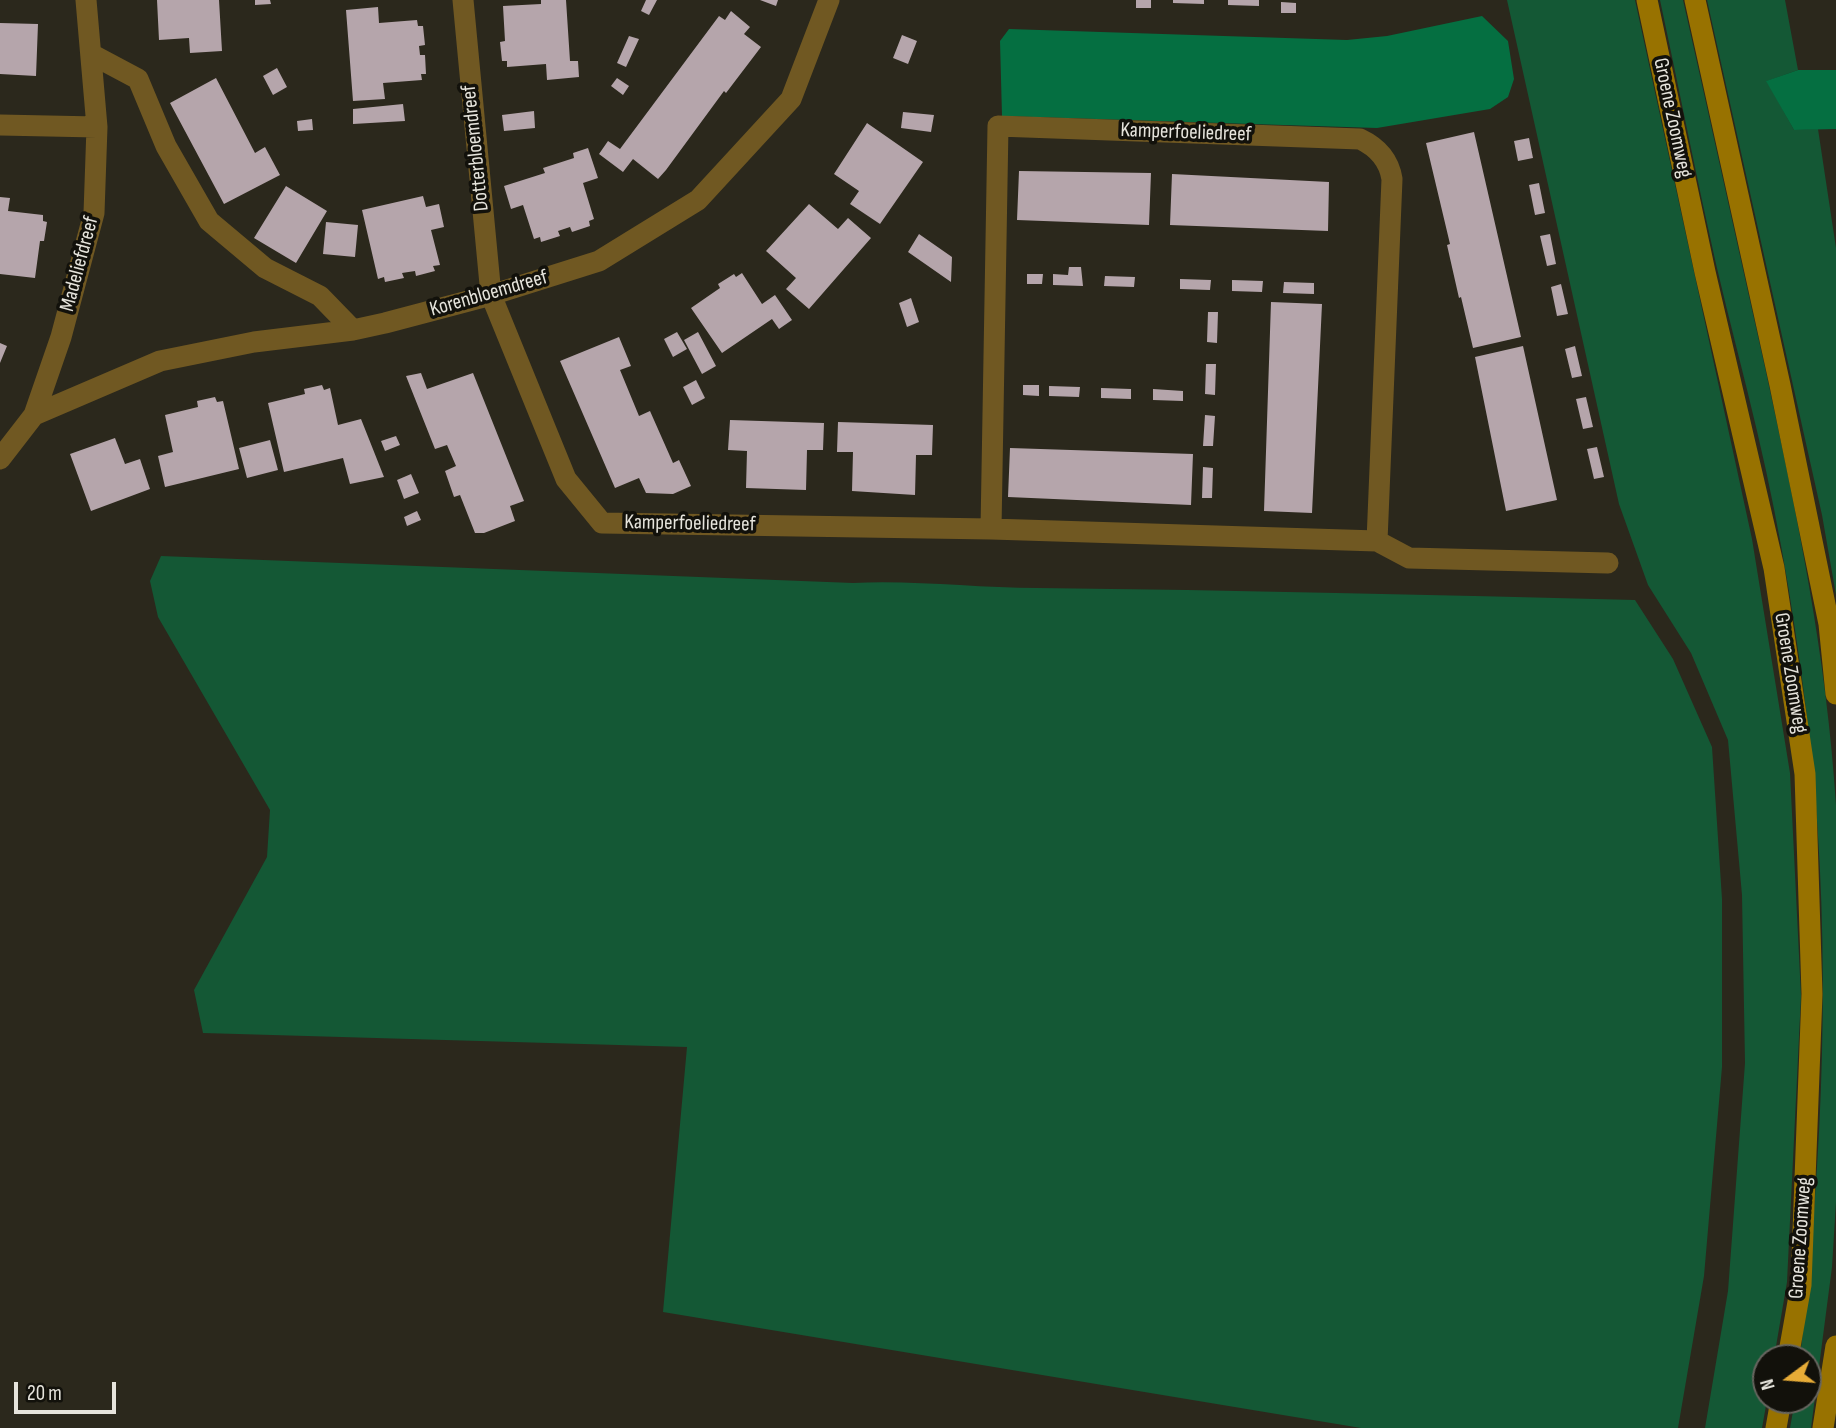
<!DOCTYPE html>
<html>
<head>
<meta charset="utf-8">
<style>
  body { margin:0 }
  #map { position:relative; width:1836px; height:1428px; overflow:hidden; background:#2b281c; font-family:"Sofia Sans Condensed",sans-serif }
  canvas { display:block }
  .north { position:absolute; left:1752px; top:1344px; width:70px; height:70px; box-sizing:border-box; background:#12110b; border:2px solid #67655f; border-radius:50%; rotate:254deg; font-size:19px; font-weight:700; line-height:28px; text-align:center; color:#e6e4dc }
  .north::after { content:''; display:block; margin:auto; width:24px; height:32px; background:#e7ac37; clip-path:polygon(50% 0,100% 100%,50% 72%,0 100%) }
  .scale { position:absolute; left:14px; top:1382px; width:102px; height:32px; box-sizing:border-box; border:4px solid #e6e4dc; border-top:0; padding-left:9px; font-size:21px; line-height:24px; white-space:nowrap; color:#e6e4dc; -webkit-text-stroke:5px #12110b; paint-order:stroke }
</style>
</head>
<body>
<div id="map">
<canvas width="1836" height="1428"></canvas>
<div class="north">N</div>
<div class="scale">20 m</div>
</div>
<script>
const g = document.querySelector('canvas').getContext('2d');
g.lineJoin = 'round';
function fill(path, color) {
  g.fillStyle = color;
  g.fill(path, 'evenodd');
}
function stroke(path, color, width, dash) {
  g.strokeStyle = color;
  g.lineWidth = width;
  g.lineCap = dash ? 'butt' : 'round';
  g.setLineDash(dash || []);
  g.stroke(path);
}
function drawText(font, color, halo, rows, align = 'center') {
  g.font = font + ' "Sofia Sans Condensed",sans-serif';
  g.lineWidth = 7;
  g.setLineDash([]);
  g.textBaseline = 'middle';
  g.strokeStyle = halo;
  g.fillStyle = color;
  for (const [text, x, y, turn = 0] of rows) {
    g.save();
    g.translate(x, y);
    g.rotate((+turn || 0) * Math.PI / 180);
    g.textAlign = isNaN(turn) ? turn : align;
    if (halo) g.strokeText(text, 0, 0);
    g.fillText(text, 0, 0);
    g.restore();
  }
}
fill(new Path2D(`
  M1507,0H1635L1752,539L1790,773L1801,996L1787,1282L1774,1358H1766L1767,1400L1762,1428H1705L1728,1291L1745,1063L1742,895L1728,740L1691,653L1648,585L1619,504Z
  M1660,0H1683C1711,124 1738,248 1766,372C1797,514 1827,659 1836,805V1202L1832,1267L1811,1428H1790L1795,1400H1808V1358H1800C1823,1157 1832,954 1811,751C1799,644 1782,536 1757,431C1744,375 1729,320 1716,264C1696,176 1679,88 1660,0Z
  M1707,0H1785L1798,70L1767,81L1794,130L1818,129L1836,248V595L1822,515Z
  M161,556L853,583C915,580 976,588 1038,588C1237,590 1436,595 1635,600L1673,659L1712,747L1722,899V1067L1704,1276L1678,1428H1361L663,1312L687,1047L203,1033L194,990L267,857L270,810L158,617L150,581Z`), '#145835');
fill(new Path2D(`
  M1482,16L1508,41L1514,79L1508,97L1490,109L1377,128L1002,116L1000,41L1009,29L1347,40L1387,36Z
  M1798,70H1836V129L1794,130L1766,81Z`), '#056f41');
fill(new Path2D(`
  M157,0H219L222,51L190,53L189,38L159,40Z
  M255,0H270L271,4L255,5Z
  M541,0H566L570,61H578L579,77L547,80L546,64L507,67V61H502L500,42L505,41L503,6L541,4Z
  M646,0H657L649,15L641,11Z
  M760,0H778L776,6Z
  M1136,0H1151V8H1136Z
  M1173,0H1204V4L1173,3Z
  M1228,0H1259V6L1228,5Z
  M1281,2L1296,3V13H1281Z
  M378,7L379,23L417,20L418,26H423L425,45L419,46L420,55H425L426,74H421L422,80L383,83L385,99L353,101L346,10Z
  M731,11L750,27L744,34L761,47L726,93L724,91L666,170L658,179L633,159L623,172L599,154L608,141L620,149L719,16L725,20Z
  M0,23L38,24L36,76L0,74Z
  M902,35L917,41L908,64L893,58Z
  M629,36L639,39L626,67L617,63Z
  M277,68L287,87L273,95L263,76Z
  M216,78L255,153L265,147L280,175L224,204L170,103Z
  M617,78L629,86L623,95L611,86Z
  M403,104L405,121L353,124V109Z
  M534,111L535,128L504,131L502,115Z
  M903,112L934,115L931,132L901,128Z
  M312,119L313,130L298,131L297,121Z
  M867,123L923,162L880,224L850,204L859,191L834,174Z
  M1474,132L1521,337L1473,348L1461,297L1459,298L1447,245L1450,244L1426,143Z
  M1529,138L1533,158L1518,161L1514,141Z
  M588,148L598,178L583,183L594,219L589,221L590,226L572,232L570,227L558,231L560,236L541,242L540,237L534,239L523,205L511,209L504,186L545,173L543,168L574,158L573,153Z
  M1019,171L1151,173L1149,225L1017,220Z
  M1172,174L1329,182L1328,231L1170,225Z
  M1539,183L1545,213L1535,215L1529,185Z
  M286,186L327,211L296,263L254,238Z
  M423,196L426,207L439,204L444,227L431,230L440,265L433,266L435,271L416,276L415,271L402,273L404,278L385,282L384,277L378,279L362,210Z
  M0,197L10,198L8,211L43,215V221L47,222L44,241H40L35,278L0,274Z
  M809,204L838,229L848,218L871,238L809,309L786,289L796,278L766,251Z
  M326,222L358,225L355,257L323,254Z
  M919,234L952,257L951,282L908,252Z
  M1550,234L1556,264L1547,266L1540,236Z
  M1069,267H1081L1083,286L1053,285V274L1068,275Z
  M742,273L762,304L775,295L792,320L779,329L772,319L722,353L691,308L720,288L718,284L734,274L736,277Z
  M1027,274H1043L1042,284H1027Z
  M1105,276L1135,277L1134,287L1104,286Z
  M1180,279L1211,280L1210,290L1180,289Z
  M1232,280L1263,281L1262,292L1232,291Z
  M1284,282L1314,283V294L1283,293Z
  M1561,284L1568,314L1557,316L1551,287Z
  M911,298L919,322L907,327L899,303Z
  M1271,302L1322,304L1312,513L1264,511Z
  M1208,312H1218L1217,343L1207,342Z
  M677,332L687,349L673,357L664,339Z
  M698,332L716,366L702,374L684,340Z
  M619,337L631,366L620,370L639,416L650,411L673,463L679,460L691,486L673,494L646,493L639,478L615,488L560,361Z
  M0,343L7,346L0,363Z
  M1523,346L1557,500L1506,511L1475,357Z
  M1575,346L1582,376L1572,378L1565,349Z
  M1206,364H1216L1215,395L1205,394Z
  M421,373L427,389L473,373L524,501L510,506L515,521L484,533H475L460,495L454,497L445,471L456,466L447,445L435,449L406,376Z
  M696,380L705,398L692,405L683,387Z
  M322,385L324,390L330,388L338,425L361,419L384,477L350,484L343,458L284,472L268,403L305,394L304,389Z
  M1023,385H1039V396L1023,395Z
  M1049,386L1080,387L1079,397L1049,396Z
  M1101,388L1131,389V399L1101,398Z
  M1153,389L1183,391V401L1153,400Z
  M215,397L217,402L223,401L239,469L165,487L158,456L173,452L165,415L198,407L197,401Z
  M1586,397L1593,427L1583,429L1576,399Z
  M1205,415L1215,416L1213,446H1203Z
  M730,420L824,423L823,450H807L806,490L746,488L747,451L728,450Z
  M838,422L933,425L932,455H916L915,495L852,491L853,452H837Z
  M396,436L400,445L385,451L381,441Z
  M115,438L125,464L140,459L150,489L91,511L70,454Z
  M270,440L278,470L247,478L239,448Z
  M1597,447L1604,477L1594,479L1587,449Z
  M1010,448L1193,454L1191,505L1008,497Z
  M1203,467L1213,468L1212,498H1202Z
  M411,474L419,493L404,499L397,480Z
  M417,511L421,520L407,526L404,517Z`), '#b5a5ab');
stroke(new Path2D(`
  M463,0L491,295L566,479L602,523L991,529L1377,541L1392,179C1389,160 1377,147 1360,139L998,126L991,529
  M91,54L138,79L166,146L209,221L265,268L320,296L353,330
  M0,125L97,127
  M34,415L160,361L254,342L353,330L385,323L491,295L599,261L698,200L791,99L829,0
  M0,459L34,415L61,337L94,213L97,127L86,0
  M1377,541L1409,558L1608,563`), '#705822', 21);
stroke(new Path2D(`
  M1647,0L1705,272L1774,568L1805,774L1812,994L1801,1285L1788,1358
  M1695,0L1780,385L1829,624L1836,694
  M1776,1428L1781,1400
  M1823,1428L1836,1346`), '#987200', 21);
drawText('21px', '#e6e4dc', '#12110b', [
  ["Groene Zoomweg",1672,118,78],
  ["Kamperfoeliedreef",1186,133,2],
  ["Dotterbloemdreef",476,148,-96],
  ["Madeliefdreef",80,264,-75],
  ["Korenbloemdreef",489,294,-16],
  ["Kamperfoeliedreef",690,524,1],
  ["Groene Zoomweg",1790,673,81],
  ["Groene Zoomweg",1801,1238,-86]
]);
</script>
</body>
</html>
